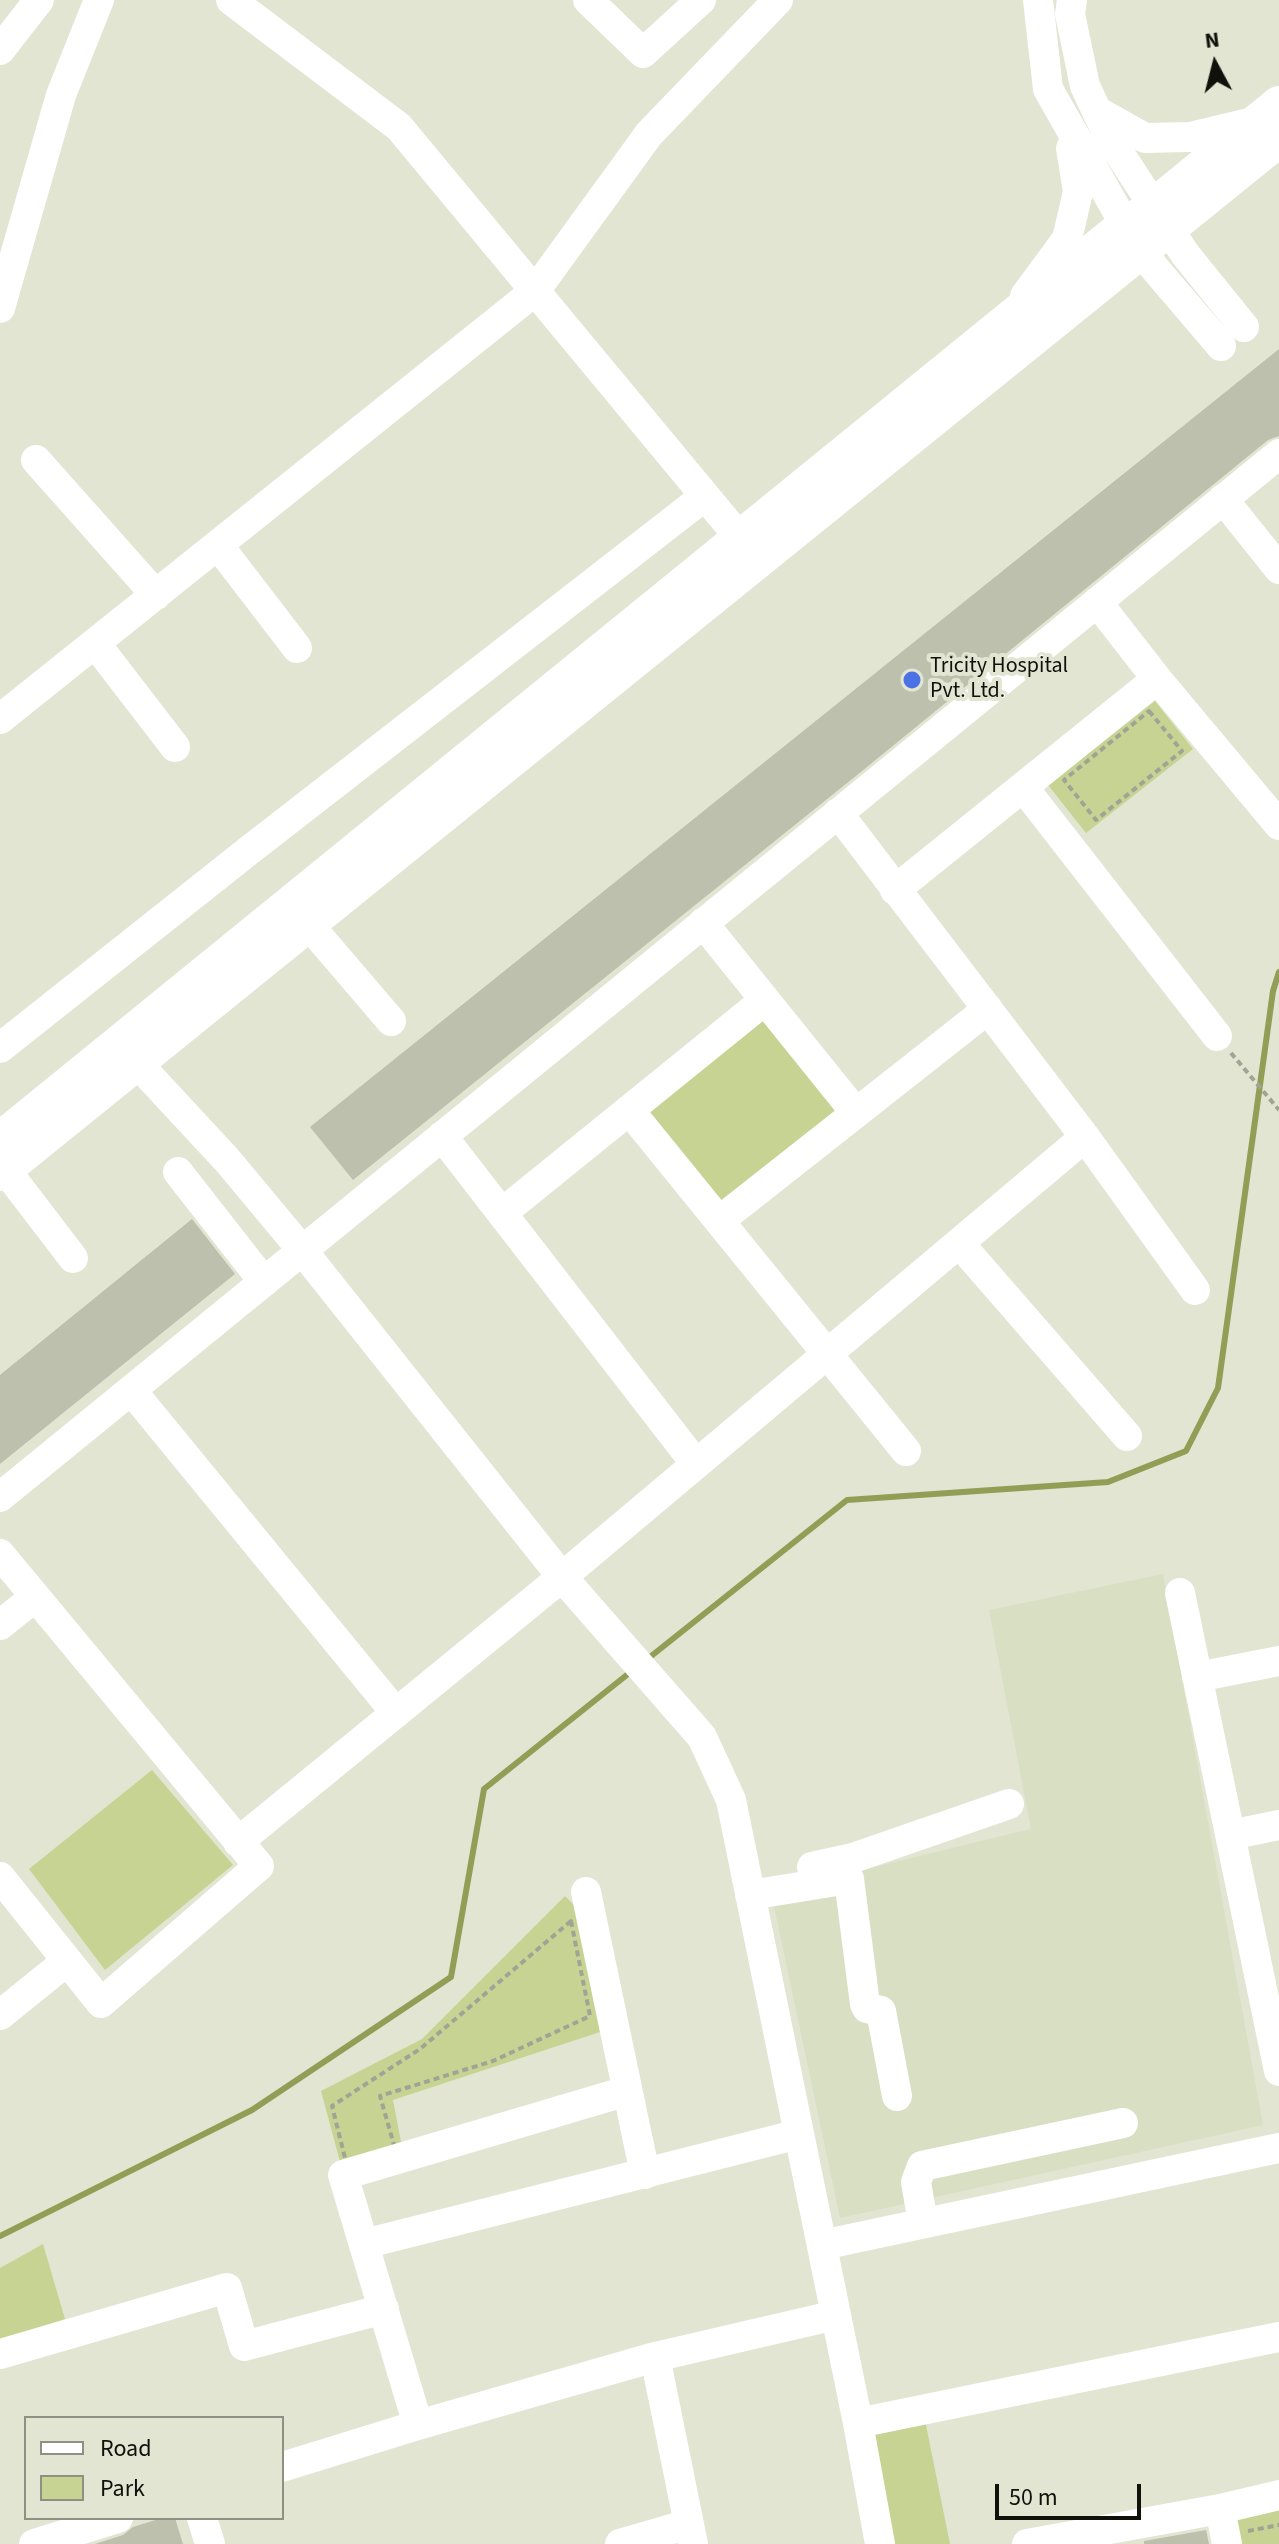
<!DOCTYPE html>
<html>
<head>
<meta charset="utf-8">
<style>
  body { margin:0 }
  #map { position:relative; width:1279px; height:2544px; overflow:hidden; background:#e1e5d2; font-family:"Source Sans 3",sans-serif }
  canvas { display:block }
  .legend { position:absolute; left:24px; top:2416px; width:260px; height:104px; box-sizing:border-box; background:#e1e5d2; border:2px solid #8d9082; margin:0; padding:10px 14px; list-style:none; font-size:24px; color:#0f110a }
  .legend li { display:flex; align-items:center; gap:16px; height:40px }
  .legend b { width:40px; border:2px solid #8d9082 }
  .north { position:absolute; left:1175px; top:24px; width:80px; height:80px; -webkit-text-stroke:6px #e1e5d2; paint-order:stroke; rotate:353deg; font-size:22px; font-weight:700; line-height:32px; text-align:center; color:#0f110a }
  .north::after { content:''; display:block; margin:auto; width:28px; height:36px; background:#0f110a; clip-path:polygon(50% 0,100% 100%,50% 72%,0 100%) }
  .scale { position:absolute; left:995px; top:2484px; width:146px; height:36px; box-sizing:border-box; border:4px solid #0f110a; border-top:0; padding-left:10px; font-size:24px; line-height:28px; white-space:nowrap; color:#0f110a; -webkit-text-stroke:6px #e1e5d2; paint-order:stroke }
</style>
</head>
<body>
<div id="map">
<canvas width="1279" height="2544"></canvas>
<ul class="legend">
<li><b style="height:10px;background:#fff"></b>Road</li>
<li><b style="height:22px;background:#c7d392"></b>Park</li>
</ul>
<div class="north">N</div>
<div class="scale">50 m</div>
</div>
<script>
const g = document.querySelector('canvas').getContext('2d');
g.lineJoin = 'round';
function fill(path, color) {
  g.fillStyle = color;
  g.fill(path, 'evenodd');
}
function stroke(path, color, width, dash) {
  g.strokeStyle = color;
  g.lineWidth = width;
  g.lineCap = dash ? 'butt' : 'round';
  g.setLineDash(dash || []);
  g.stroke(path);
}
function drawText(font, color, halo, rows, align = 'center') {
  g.font = font + ' "Source Sans 3",sans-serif';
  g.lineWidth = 8;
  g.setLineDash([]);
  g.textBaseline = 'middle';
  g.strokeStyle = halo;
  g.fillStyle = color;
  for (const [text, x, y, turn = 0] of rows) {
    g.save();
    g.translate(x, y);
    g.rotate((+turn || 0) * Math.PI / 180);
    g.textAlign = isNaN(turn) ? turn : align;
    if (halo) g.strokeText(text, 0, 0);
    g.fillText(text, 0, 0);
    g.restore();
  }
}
fill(new Path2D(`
  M1163,1574L1263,2125L840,2218L771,1892L1031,1829L989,1610Z`), '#d9dfc3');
fill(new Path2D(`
  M1155,701L1193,749L1086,833L1048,785Z
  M767,1018L842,1113L721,1207L647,1113Z
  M152,1770L233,1865L105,1970L29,1869Z
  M565,1896L575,1906L600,2032L393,2100L403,2152L342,2169L321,2091L422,2039Z
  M43,2244L65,2319L0,2340V2268Z
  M925,2420L950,2544H893L869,2431Z
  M1279,2508V2544H1236L1231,2518Z`), '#c7d392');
stroke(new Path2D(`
  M645,1661L847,1500L1108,1482L1186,1451L1218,1388L1273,991L1279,972
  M0,2236L252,2110L451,1977L484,1789L633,1670`), '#929e56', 6);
fill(new Path2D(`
  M1279,349V436L1268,440L862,771L353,1180L310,1127Z
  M192,1219L235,1274L0,1464V1375Z
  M162,2518H175L183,2544H95L123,2535L133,2527Z
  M1206,2530L1209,2544H1144V2541Z`), '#bcc0ad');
stroke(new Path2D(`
  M1149,711L1182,751L1096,820L1064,780Z
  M1231,1053L1279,1110
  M571,1921L590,2016L493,2061L380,2096L396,2152L347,2166L332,2106L420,2049Z
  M1248,2531L1279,2525`), '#a1a495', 4, [6, 4]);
stroke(new Path2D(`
  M231,0L399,127L740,538
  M588,0L643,53L701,0
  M1038,0L1048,89L1140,251L1221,346
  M1072,0L1070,14L1085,86L1110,139L1185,254L1244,327
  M0,50L39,0
  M1097,111L1145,138L1190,137L1257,121
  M1025,296L1067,239L1078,192L1071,148
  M0,308L61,95L99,0
  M36,460L156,595
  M1223,499L1279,569
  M218,545L297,648
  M1097,602L1157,679L1279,825
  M95,643L175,747
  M0,719L535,291L649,134L778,0
  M1023,787L1217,1036
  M838,813L1085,1137L1195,1290
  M895,890L1157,679
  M703,923L856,1113
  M308,924L391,1021
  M0,1048L247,852L705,496
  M123,1048L227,1160L302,1250L562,1577L702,1737L731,1800L858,2423L880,2544
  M629,1110L906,1451
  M442,1136L696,1464
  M5,1169L73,1258
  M178,1172L264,1282
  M502,1213L765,1000
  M719,1221L988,1009
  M959,1243L1127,1436
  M131,1390L396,1713
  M0,1497L1279,454
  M0,1554L259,1866L101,2003L0,1877
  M1180,1593L1279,2071
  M0,1625L35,1597
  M1197,1677L1279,1661
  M1230,1835L1279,1825
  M238,1842L562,1577L1085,1137
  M812,1867L853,1858L1009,1804
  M586,1892L645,2174
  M750,1895L849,1879L865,2004L867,2008L881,2011L897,2096
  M0,2015L67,1961
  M923,2223L916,2182L922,2166L1123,2123
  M364,2244L799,2134
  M822,2245L1279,2148
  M0,2354L227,2288L244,2346L384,2309
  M655,2357L693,2544
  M858,2423L1279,2337
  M418,2425L343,2175L627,2091
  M282,2467L418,2425L655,2357L836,2315
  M1220,2509L1227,2544
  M202,2518L210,2544
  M34,2544L118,2518
  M620,2544L689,2524
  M1027,2544L1220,2509L1279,2495`), '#fff', 30);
stroke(new Path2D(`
  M0,1140L1124,226L1153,207L1279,104
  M0,1173L1279,139`), '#fff', 36);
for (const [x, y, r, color] of [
  [912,680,10,"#4b72e5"]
]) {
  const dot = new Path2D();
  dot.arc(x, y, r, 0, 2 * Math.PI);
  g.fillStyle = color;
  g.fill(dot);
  stroke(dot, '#e1e5d2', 3);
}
drawText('22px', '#0f110a', '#e1e5d2', [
  ["Tricity Hospital",930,667],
  ["Pvt. Ltd.",930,692]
], 'left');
</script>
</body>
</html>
